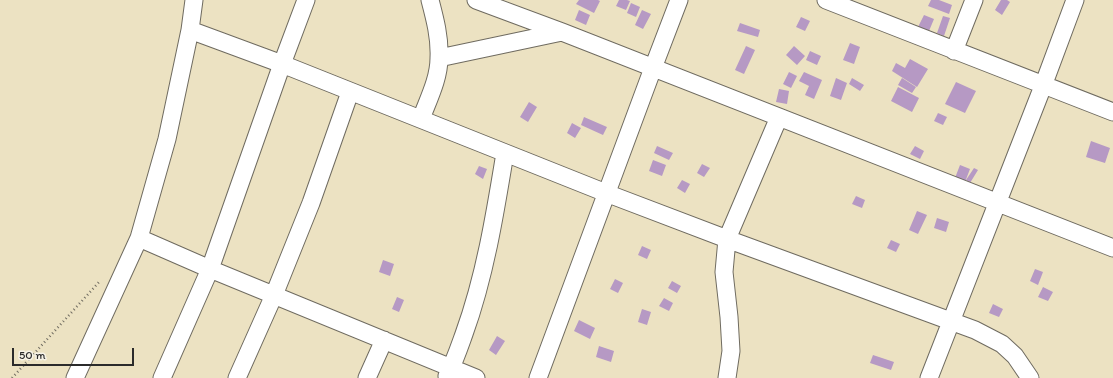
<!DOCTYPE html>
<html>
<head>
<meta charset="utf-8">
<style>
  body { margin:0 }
  #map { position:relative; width:1113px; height:378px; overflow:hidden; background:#ece2c2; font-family:Itim,sans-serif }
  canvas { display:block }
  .scale { position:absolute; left:12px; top:348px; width:122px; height:18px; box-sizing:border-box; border:2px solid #2b2b2b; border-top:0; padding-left:5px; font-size:12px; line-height:14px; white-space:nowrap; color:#2b2b2b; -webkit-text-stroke:3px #f7f3e8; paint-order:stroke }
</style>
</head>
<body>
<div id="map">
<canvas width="1113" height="378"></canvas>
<div class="scale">50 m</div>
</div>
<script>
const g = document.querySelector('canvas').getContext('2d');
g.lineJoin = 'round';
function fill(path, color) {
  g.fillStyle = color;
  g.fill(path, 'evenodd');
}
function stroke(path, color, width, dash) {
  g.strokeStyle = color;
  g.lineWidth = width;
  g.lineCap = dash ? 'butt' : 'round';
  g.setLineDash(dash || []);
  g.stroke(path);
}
fill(new Path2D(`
  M579,0H598L600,1L594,13L576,4Z
  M619,0H627L630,1L626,10L616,6Z
  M931,0H939L952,5L949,14L928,6Z
  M1001,0H1007L1010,2L1002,15L995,10Z
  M631,3L640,7L636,17L627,13Z
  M579,10L590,15L586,25L575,20Z
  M642,10L651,14L643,29L635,25Z
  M924,15L934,19L929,31L918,27Z
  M943,16L950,18L944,36L937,33Z
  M801,17L810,21L805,31L796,27Z
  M740,23L760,30L758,37L737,31Z
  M850,43L860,47L854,64L843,60Z
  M746,46L755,50L744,74L735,70Z
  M794,46L805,56L797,65L786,55Z
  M810,51L821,56L817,65L806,60Z
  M910,59L928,69L917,87L892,71L896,63L905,68Z
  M789,72L797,76L791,88L783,84Z
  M804,72L822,80L814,99L805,95L809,86L799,81Z
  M836,78L847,83L841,100L830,96Z
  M852,78L864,85L860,91L849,84Z
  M902,78L916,87L912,93L898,85Z
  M956,82L976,91L965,113L945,104Z
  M898,87L919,98L912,112L891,101Z
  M779,89L789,91L787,104L776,102Z
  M529,102L537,107L528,122L520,117Z
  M938,113L947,117L943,125L934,121Z
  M584,117L607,127L603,135L581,125Z
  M572,123L581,128L575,138L567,133Z
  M1091,141L1110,148L1105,163L1086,157Z
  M657,146L673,153L669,160L654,153Z
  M915,146L924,151L920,159L910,154Z
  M653,160L666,165L662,176L649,171Z
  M702,164L710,168L704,177L697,173Z
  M960,165L970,169L965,182L955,178Z
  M479,166L487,169L483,179L475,174Z
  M974,168L978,170L970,183L966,180Z
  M682,180L690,184L685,193L677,188Z
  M856,196L865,200L862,208L852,204Z
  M917,211L927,215L918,234L909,230Z
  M937,218L949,222L946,232L934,228Z
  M891,240L900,244L896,252L887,248Z
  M642,246L651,250L647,259L638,255Z
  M383,260L394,264L390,276L379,272Z
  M1035,269L1043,272L1038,285L1030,281Z
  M615,279L623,283L618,293L610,289Z
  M672,281L681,286L677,293L668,288Z
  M1043,287L1053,292L1048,301L1038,297Z
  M397,297L404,300L399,312L392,309Z
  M664,298L673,303L669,311L659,306Z
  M993,304L1003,309L999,317L989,313Z
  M642,309L651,312L647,325L638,322Z
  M579,320L595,328L590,339L574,331Z
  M497,336L505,341L496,355L489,350Z
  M599,346L614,351L611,362L596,357Z
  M873,355L894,362L891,370L870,363Z`), '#b699c4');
const street = new Path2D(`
  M476,0L562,32L1113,248
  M826,0L1113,112
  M190,30L282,64L606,193L727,239L975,330L1002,344L1015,356L1030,378
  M954,51L974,0
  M439,58L562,32
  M421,119C428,100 439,79 439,58C440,38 435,19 430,0
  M139,238L210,269L476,378
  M447,376C454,363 459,348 464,334C485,276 495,214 505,153
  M75,378L139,238L167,139L190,30L194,0
  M162,378L210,269L282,64L306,0
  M237,378L274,295L311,203L350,92
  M367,378L384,340
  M538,378L653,68L679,0
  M727,378L731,351L729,317L724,272L727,239L779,117
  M929,378L1043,86L1075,0`);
stroke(street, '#6f6b60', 19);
stroke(new Path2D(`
  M12,378L100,281`), '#6f6b60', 2.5, [1, 3]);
stroke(street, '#fff', 17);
</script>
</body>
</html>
